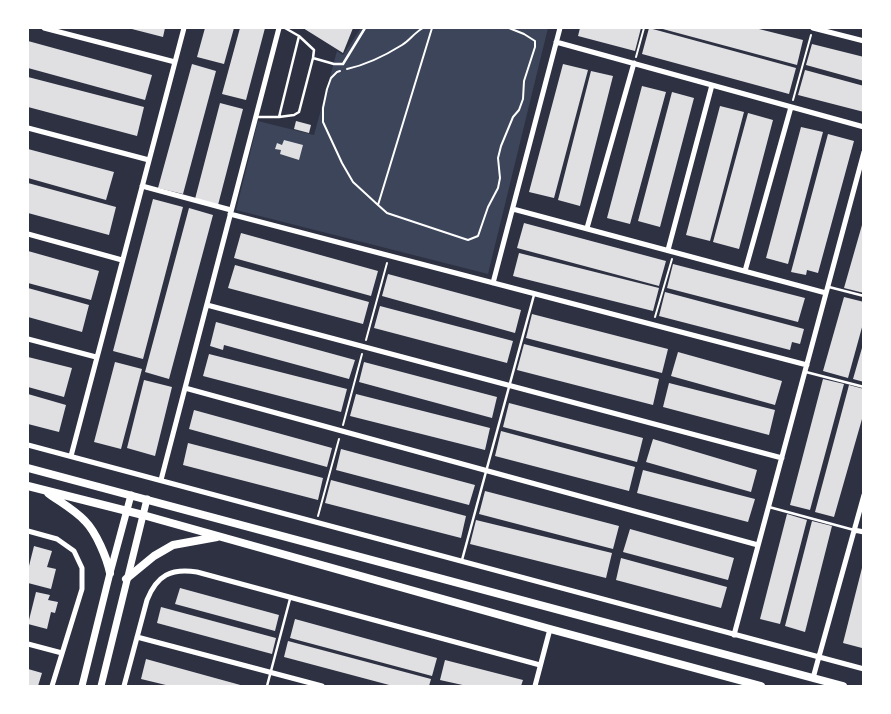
<!DOCTYPE html>
<html>
<head>
<meta charset="utf-8">
<style>
  body { margin:0 }
  #map { position:relative; width:891px; height:714px; overflow:hidden; background:#2d3142; font-family:Helvetica,sans-serif }
  canvas { display:block }
  .frame { position:absolute; inset:0; border:29px solid #fff; pointer-events:none }
</style>
</head>
<body>
<div id="map">
<canvas width="891" height="714"></canvas>
<div class="frame"></div>
</div>
<script>
const g = document.querySelector('canvas').getContext('2d');
g.lineJoin = 'round';
function fill(path, color) {
  g.fillStyle = color;
  g.fill(path, 'evenodd');
}
function stroke(path, color, width, dash) {
  g.strokeStyle = color;
  g.lineWidth = width;
  g.lineCap = dash ? 'butt' : 'round';
  g.setLineDash(dash || []);
  g.stroke(path);
}
fill(new Path2D(`
  M361,28H548L488,274L236,210L258,121L314,135L337,51L343,55Z`), '#3c4559');
fill(new Path2D(`
  M128,28H165L163,37Z
  M205,28H234L224,64L197,57Z
  M240,28H265L246,100L222,94Z
  M303,28H353L343,53Z
  M580,28H641L635,51L578,36Z
  M649,28L796,68L789,94L642,54Z
  M659,28H755L803,40L797,65Z
  M28,41L152,75L145,100L28,68Z
  M812,44L864,57V81L806,65Z
  M192,64L216,71L183,194L158,188Z
  M563,64L588,70L554,198L529,192Z
  M805,70L864,86V112L798,95Z
  M591,71L613,76L580,206L558,200Z
  M28,77L144,107L137,136L28,107Z
  M642,86L666,92L630,224L607,218Z
  M672,92L694,98L660,227L638,221Z
  M220,103L243,109L218,205L195,199Z
  M720,106L744,112L710,241L686,235Z
  M748,113L773,120L739,249L713,242Z
  M296,121L311,125L309,133L294,129Z
  M801,127L823,132L788,264L766,258Z
  M828,134L854,141L818,273L807,270L806,275L791,272Z
  M284,140L303,145L299,160L280,154L281,150L275,149L277,143L282,145Z
  M28,149L114,172L106,200L28,178Z
  M28,183L116,207L109,235L28,213Z
  M153,199L183,207L143,359L113,351Z
  M189,208L213,215L169,379L145,372Z
  M864,218V293L844,288Z
  M524,223L666,261L659,286L517,248Z
  M241,233L378,271L371,296L234,258Z
  M28,251L99,271L91,300L28,283Z
  M519,253L659,288L653,311L513,276Z
  M673,264L805,298L798,322L667,288Z
  M235,265L369,302L363,324L228,288Z
  M388,274L521,310L515,333L382,296Z
  M28,288L89,305L82,332L28,317Z
  M665,292L804,329L800,344L792,342L790,350L659,316Z
  M844,297L864,302V320L848,378L823,371Z
  M380,306L513,341L507,363L374,328Z
  M532,314L668,349L662,373L526,338Z
  M216,322L355,360L349,379L224,345L223,350L210,346Z
  M864,341V382L853,379Z
  M524,344L659,379L653,405L517,370Z
  M678,352L782,381L775,405L671,376Z
  M209,354L347,389L341,412L203,376Z
  M28,357L72,368L64,397L28,387Z
  M115,362L142,369L121,449L94,442Z
  M364,362L497,397L492,418L359,382Z
  M823,379L844,384L810,510L790,505Z
  M144,380L172,387L155,456L127,448Z
  M669,383L775,410L769,435L663,407Z
  M849,385L864,389V412L834,517L815,512Z
  M28,394L66,405L59,432L28,424Z
  M356,394L490,428L485,450L350,416Z
  M509,403L643,438L637,462L503,427Z
  M194,410L332,448L327,467L189,429Z
  M501,431L635,467L629,491L495,456Z
  M653,439L757,470L751,492L646,462Z
  M188,443L323,478L318,500L183,465Z
  M341,449L475,485L469,505L336,470Z
  M643,470L755,499L748,522L637,493Z
  M331,480L466,516L461,538L325,503Z
  M485,491L619,526L613,549L479,514Z
  M787,514L807,520L780,624L760,619Z
  M476,520L612,553L606,578L470,544Z
  M812,521L832,526L805,632L785,626Z
  M630,529L734,558L728,580L623,552Z
  M34,546L52,551L47,567L56,569L51,589L28,583V570Z
  M621,558L727,587L721,608L616,580Z
  M863,564L864,642L862,648L843,643Z
  M180,588L279,615L275,631L175,604Z
  M36,592L50,595L48,600L58,602L55,613L51,612L47,629L28,624Z
  M161,607L276,638L272,654L157,623Z
  M295,619L437,658L432,676L290,638Z
  M288,641L431,679L429,686H393L284,657Z
  M146,659L244,686H170L141,679Z
  M445,660L523,680L521,686H467L440,680Z
  M28,669L42,673L38,686H28Z`), '#e0e0e3');
stroke(new Path2D(`
  M432,28L378,205L387,213L468,240L478,236L488,207L498,188L500,178L498,158L501,146L513,117L519,110L523,99L524,81L535,47V41L524,34L509,28
  M636,57L644,28
  M347,69C365,65 386,55 402,45C410,40 414,33 423,28
  M340,71L337,72L331,78L327,89L323,108V122L342,163L353,182L378,205
  M793,100L811,35
  M655,317L672,259
  M366,340L387,263
  M343,425L362,354
  M318,516L339,439`), '#fff', 2);
stroke(new Path2D(`
  M313,58L334,64H343L365,28
  M257,117H279L299,36L285,28
  M279,117L294,115L299,112L313,58L314,50L299,36
  M829,287L864,296
  M806,372L864,387
  M769,507L854,530
  M462,560L534,295
  M267,686L290,599`), '#fff', 2.5);
stroke(new Path2D(`
  M44,28L175,62
  M813,28L864,41
  M556,42L864,127
  M28,128L149,160
  M142,186L231,210
  M513,209L826,293
  M230,214L807,365
  M587,228L634,63
  M28,234L122,260
  M668,250L712,85
  M745,271L791,107
  M493,283L560,28
  M207,305L782,458
  M28,339L96,357
  M185,388L758,545
  M28,445L864,669
  M71,456L184,28
  M161,480L279,28
  M854,530L864,532
  M28,531L57,539L74,551L82,568V589L52,686
  M734,635L864,152
  M137,637L322,686
  M28,644L62,653
  M813,678L864,495
  M124,686L147,600C157,575 171,568 197,572L540,665
  M535,686L550,629`), '#fff', 5);
stroke(new Path2D(`
  M82,686L110,573L131,495
  M101,686L147,499`), '#fff', 7);
stroke(new Path2D(`
  M28,468L843,686
  M28,486L143,515L550,629L761,686
  M48,493C60,502 75,510 85,521C96,532 107,558 110,573
  M126,579L154,556L173,545L217,537`), '#fff', 8);
</script>
</body>
</html>
